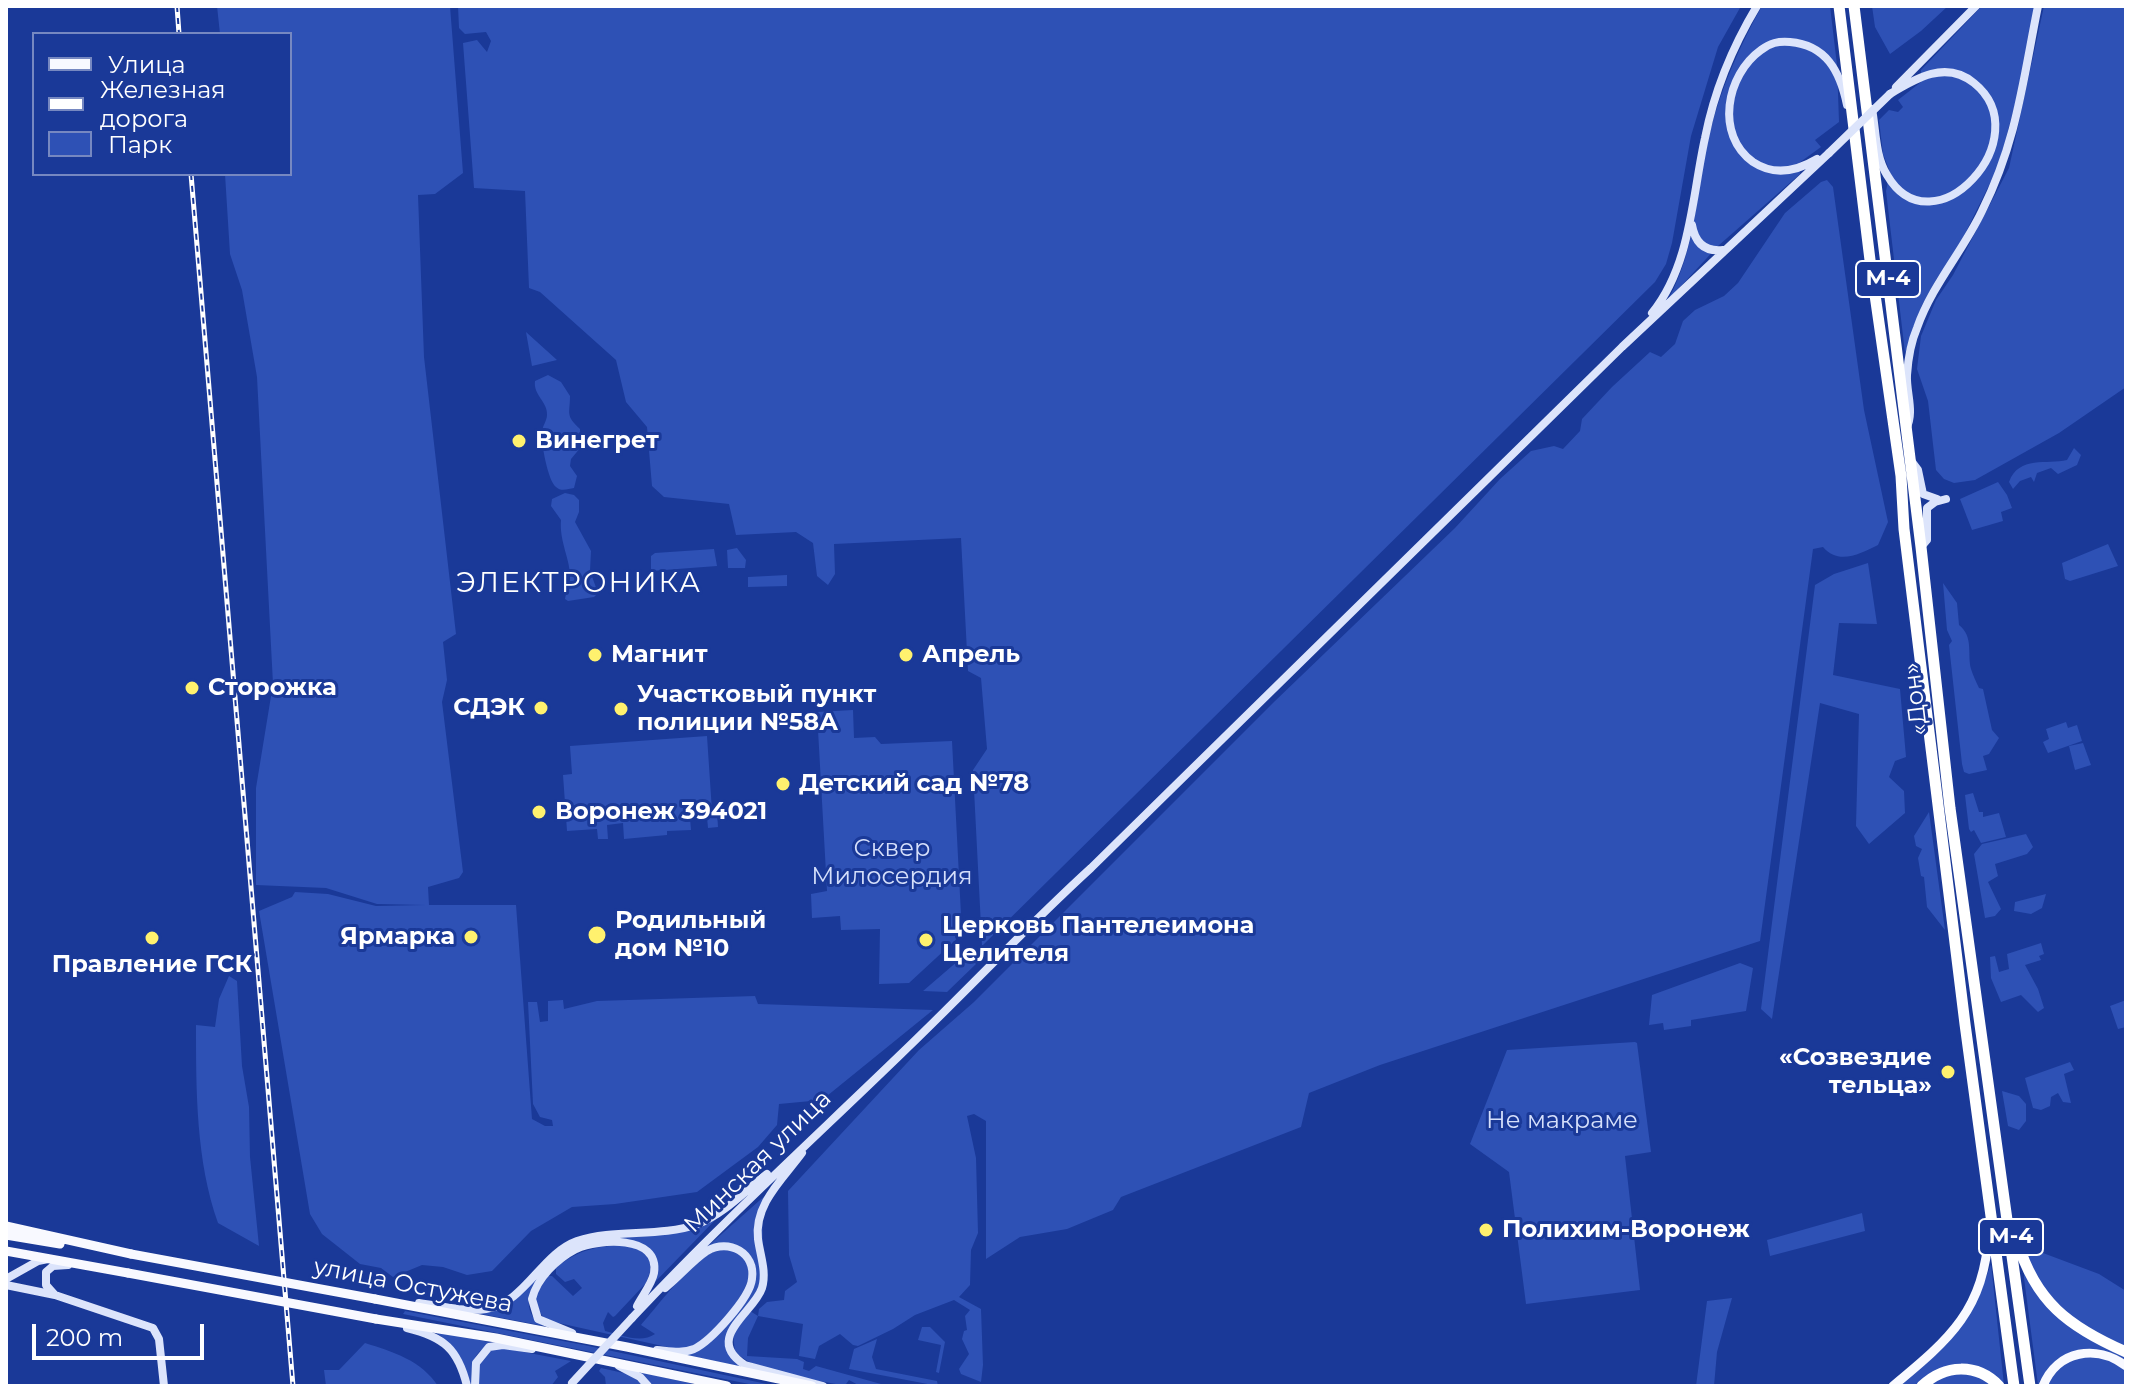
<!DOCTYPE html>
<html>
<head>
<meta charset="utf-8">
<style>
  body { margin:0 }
  #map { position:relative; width:2132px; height:1392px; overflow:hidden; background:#1a3998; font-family:Montserrat,sans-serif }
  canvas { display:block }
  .frame { position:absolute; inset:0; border:8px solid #fff; pointer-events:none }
  .legend { position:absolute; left:32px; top:32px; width:260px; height:144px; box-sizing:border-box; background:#1a3998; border:2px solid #7688c1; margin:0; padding:10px 14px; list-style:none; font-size:24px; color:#fff }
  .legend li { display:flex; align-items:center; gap:16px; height:40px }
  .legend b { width:40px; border:2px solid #7688c1 }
  .scale { position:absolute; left:32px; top:1324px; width:172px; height:36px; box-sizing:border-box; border:4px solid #fff; border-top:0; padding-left:10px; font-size:24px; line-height:28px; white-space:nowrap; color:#fff; -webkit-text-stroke:6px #1a3998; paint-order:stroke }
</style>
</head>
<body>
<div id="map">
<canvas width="2132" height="1392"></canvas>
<div class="frame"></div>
<ul class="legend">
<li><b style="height:10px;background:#f8f9ff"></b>Улица</li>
<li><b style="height:10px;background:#fff"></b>Железная дорога</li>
<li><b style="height:22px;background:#2e51b5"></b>Парк</li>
</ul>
<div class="scale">200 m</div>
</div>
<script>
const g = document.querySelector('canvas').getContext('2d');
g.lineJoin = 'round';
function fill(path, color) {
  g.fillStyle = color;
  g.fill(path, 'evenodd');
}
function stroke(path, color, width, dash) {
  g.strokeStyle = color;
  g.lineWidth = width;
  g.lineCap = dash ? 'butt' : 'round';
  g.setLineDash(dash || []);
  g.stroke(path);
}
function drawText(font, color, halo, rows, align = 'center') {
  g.font = font + ' Montserrat,sans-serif';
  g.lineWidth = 6;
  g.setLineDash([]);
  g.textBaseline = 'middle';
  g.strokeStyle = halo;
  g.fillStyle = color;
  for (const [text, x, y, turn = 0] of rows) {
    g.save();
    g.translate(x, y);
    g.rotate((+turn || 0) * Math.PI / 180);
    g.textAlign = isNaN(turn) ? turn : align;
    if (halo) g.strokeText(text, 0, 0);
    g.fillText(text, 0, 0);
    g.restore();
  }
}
fill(new Path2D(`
  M217,6H450L463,173L435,194L418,195L424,357L456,634L443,642L447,680L442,702L463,872L459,878L428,887L429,905H516L532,1119L545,1126H553L552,1120L540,1117L533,1104L528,1002H537L540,1022L548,1021V1001L563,1000L564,1009L597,1001L755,996L758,1004L933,1010L822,1100L779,1104L777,1125L758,1147L697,1192L615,1204L572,1207L531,1231L492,1271L467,1275L443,1267L422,1265L393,1277L381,1268L360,1264L322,1234L310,1214L259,911L292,897L295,892L328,894L376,906L425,905L377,904L326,888L256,885V788L273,684L257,377L242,290L230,254L225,174H290V34H220Z
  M458,6H1741L1718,47L1691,136L1672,243L1666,264L1655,282L982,946L973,770L987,749L981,678L968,671L961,538L834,544L835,574L828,585L817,576L813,543L796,532L736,535L729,504L664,497L652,486L647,427L626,402L616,360L540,292L529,288L525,191L474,188L463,43L477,40L487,52L491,41L486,32L465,34L459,28Z
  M1762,6H1830L1837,65L1839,122L1815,140L1821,147L1799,163L1800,174L1718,246L1668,300C1698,245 1695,190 1710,132C1721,88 1740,45 1762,6Z
  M1872,6H1948L1921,31L1890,54L1875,27Z
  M1982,6H2034L2022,79L1998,167L1952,260L1937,278L1921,307L1905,353L1886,191L1890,172L1883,154L1879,120L1889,110L1898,112L1903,107L1898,100L1921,82V70Z
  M2044,6H2126V387L2059,433L1975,480L1954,483L1944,479L1936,470L1928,401L1917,369L1921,336L1936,300L1953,275L2009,168Z
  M1827,180L1833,187L1864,410L1888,522L1878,545C1861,553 1839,566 1823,547L1813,549L1760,941L1380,1065L1309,1093L1301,1127L1121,1197L1113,1210L1067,1229L1020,1237L986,1259V1121L974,1114L967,1116L976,1158L978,1233L971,1250L970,1285L959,1297L981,1309L983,1365L981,1382L961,1374L959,1369L969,1354L962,1339L964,1331L967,1330L965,1316L970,1310L954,1300L915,1315L893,1329L858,1346L853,1345L840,1334L819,1346L815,1359L799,1356L803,1324L758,1316L748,1338L747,1356L797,1359L804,1362L803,1369L809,1371L816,1366L881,1384L880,1386H860L849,1380L846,1384L841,1385C807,1378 761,1375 735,1352L733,1334L750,1311L758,1316L759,1309L767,1302L784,1300L785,1291L797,1282L789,1255L788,1191L919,1050L974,1002L1275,701L1455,528L1500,479L1531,451L1554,446L1563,449L1580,431L1582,419L1612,387L1650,352L1661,357L1675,344L1683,321L1695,310L1724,296L1738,283L1785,213L1821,182Z
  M526,332L557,360L532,366Z
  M548,375L561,382L570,396C570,414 565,415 580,429L581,447L571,459L570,466L577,476L574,488C568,489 561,492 556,487C548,481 541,443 542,433C542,426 547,421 547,415C548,402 533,395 535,381Z
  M2074,448L2081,455L2077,465L2058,474L2051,468L2037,473L2034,482L2031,477L2020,481L2013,489L2009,482C2019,455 2047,465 2067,460Z
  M1998,482L2007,495L2012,508L2001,512L2003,521L1972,530L1960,499Z
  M565,493L574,495L579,500V512L575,522L591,551L590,571L598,593L594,597L568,601L565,599C566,592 570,586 570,579C571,560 559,542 561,520L551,506L552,499Z
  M2108,544L2118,566L2070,581L2065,579L2062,563Z
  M737,548L746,560L745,568H728L727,550Z
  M714,549L717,566L651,571V556L655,553Z
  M1868,563L1877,624L1839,623L1833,675L1900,689L1906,757L1895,761L1889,777L1904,791L1905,813L1869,844L1856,826L1859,714L1820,703L1772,1019L1761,1009L1815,585L1834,574Z
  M787,575V586L748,587V577Z
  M1943,583L1957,603L1959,625C1974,637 1967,654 1971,669C1973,675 1976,682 1979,688L1983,689L1992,730L1999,738L1989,754L1983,756L1987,770L1969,774L1964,772L1962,764L1949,645L1952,641L1947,630Z
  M853,710L854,738L875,737L881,744L952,741L962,934L909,983L879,984L880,929L841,930L840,916L812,918L811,894L827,891L817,712Z
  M2066,722L2068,728L2077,725L2082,741L2048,753L2043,742L2049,739L2046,729Z
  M707,736L712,811H717L718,827L708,828L707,817L690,818L691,830L667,831V835L624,839L623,823L607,825L608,839H598L597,829L567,831L563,775L572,774L570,746Z
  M2083,743L2091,765L2075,770L2069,746Z
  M1973,793L1979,812H1983V817L1999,813L2006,837L1981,843L1974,830L1971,832L1969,829L1965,795Z
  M1929,812L1945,930L1927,907L1924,877L1921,876L1918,858L1922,849L1916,846L1914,836Z
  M2026,834L2033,847L2027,854L1995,864L1998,876L1988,882L2001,909L1995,916L1985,918L1974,854L1982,844Z
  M2046,894L2042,908L2031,914L2014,911L2015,902Z
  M2041,943L2044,954L2039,956L2041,960L2025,965L2038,989L2044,1008L2038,1012L2021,995L2001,1002L1991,978L1990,957L1995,956L1999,972L2009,969L2007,954Z
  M973,948L976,949V964L947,992L923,991Z
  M1740,963L1753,968L1746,1011L1691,1020V1026L1664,1030L1663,1023L1649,1025L1652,995Z
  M229,976L237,981L242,1066L249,1107L250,1157L259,1246L218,1223C196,1161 196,1091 196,1025L215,1027L219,999Z
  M2126,1000V1027L2118,1029L2110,1006Z
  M1635,1042L1637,1043L1651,1152L1625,1156L1640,1290L1526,1304L1509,1172L1470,1144L1507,1050Z
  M2070,1062L2074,1070L2064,1074L2071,1103L2063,1102L2058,1093L2051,1097L2050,1106L2041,1110L2033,1108L2025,1078Z
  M2002,1091L2019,1096L2026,1104V1121L2019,1130L2008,1126Z
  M768,1193L762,1201C762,1221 765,1274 758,1290C749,1308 732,1317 726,1337L742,1367L683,1355L692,1353L755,1283C760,1251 737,1236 707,1247Z
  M1862,1213L1865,1231L1770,1256L1767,1240Z
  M719,1216L655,1282C661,1243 641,1238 607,1241C595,1243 581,1242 570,1248C545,1262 508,1306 544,1326L476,1313C520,1311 534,1265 569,1247C584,1239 601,1239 617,1238C653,1235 687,1234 719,1216Z
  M630,1245L650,1257V1272L646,1283L615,1316L613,1317L608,1312L603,1323L605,1331C621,1335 641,1344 655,1334L641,1325C658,1306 697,1252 721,1250C727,1249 734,1252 740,1253C743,1258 748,1264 749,1270C752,1291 712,1335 694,1345C688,1348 683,1349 676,1349L545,1320L536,1306V1295L548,1276H552L573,1296L582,1288L574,1279L565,1282L556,1274V1268C578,1249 601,1245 630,1245Z
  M2027,1247L2099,1274L2126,1291V1386L2038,1385L2024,1278V1248Z
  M1991,1264L2004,1385L1897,1386C1948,1343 1968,1329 1991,1264Z
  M1732,1298L1717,1352L1714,1386H1696L1707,1301Z
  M405,1311L584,1345L776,1386H759L403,1314Z
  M922,1327H930L945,1342L939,1373L936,1372L941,1345L918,1340Z
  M428,1329L493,1343C472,1352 470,1365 473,1386H469C460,1361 455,1340 428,1329Z
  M877,1339L872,1357L876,1369L937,1381L938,1386L849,1369L854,1349Z
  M365,1343C393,1352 421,1360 438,1386H326L324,1370H339Z
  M503,1348L571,1361L555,1371L558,1377L551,1386H479V1362L491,1350Z
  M601,1368L628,1374L645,1386H606L605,1377L599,1371Z
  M636,1371L702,1386H652Z`), '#2e51b5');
stroke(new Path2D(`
  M1896,87L1976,6
  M1872,109C1876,130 1875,156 1887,175C1933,254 2041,137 1974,83C1946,60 1916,78 1890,94
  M1817,159C1797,171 1774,176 1753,162C1715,135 1726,75 1761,50C1770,43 1778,41 1790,42C1826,45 1840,71 1847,105
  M1692,225C1695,243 1705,252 1723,250
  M1652,313C1691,265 1692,196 1705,138C1714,92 1733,46 1757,6
  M1906,429C1915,412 1906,393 1907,375C1908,360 1911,342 1917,328C1932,285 1963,251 1982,211C2017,141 2023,80 2038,6
  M1912,462L1918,470L1923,494L1937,499
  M1921,547L1927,540V508L1935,502L1946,499
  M802,1153C783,1179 754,1204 758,1239C760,1255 767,1272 762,1288C754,1313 703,1338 745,1365L823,1386
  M6,1279L38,1261L48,1259
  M6,1285L55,1295L153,1328L159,1339L164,1386
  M54,1294L46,1285V1272L53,1266L68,1265
  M419,1303C440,1306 465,1312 486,1309C525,1303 541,1254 577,1241C616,1228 659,1238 698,1224C724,1214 745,1191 767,1174
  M632,1318C718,1226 810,1142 900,1055C965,993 1025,928 1091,868L1622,347L1829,153
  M407,1328C444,1337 458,1349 467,1386
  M572,1333L538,1319L532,1299C537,1278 557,1259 576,1249C598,1239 660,1234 654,1273C652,1284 642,1296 637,1306
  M657,1350C669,1351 682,1354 694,1349C711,1341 750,1298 752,1279C756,1253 729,1238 707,1251C692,1261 679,1277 665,1288
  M619,1366L640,1377L648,1386
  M475,1386L476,1363L489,1347L503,1345L532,1349`), '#dce4fb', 8);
stroke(new Path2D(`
  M6,1226L131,1254
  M6,1235L60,1244
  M6,1251L128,1273
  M375,1299L627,1347L812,1386
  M376,1319L496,1338L727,1386
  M1893,1386C1951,1338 1984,1310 1989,1231
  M2043,1386C2057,1350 2097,1344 2126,1366`), '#f8f9ff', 9);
stroke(new Path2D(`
  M1839,6L1870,260L1901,476L1904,529L1965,1024L2014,1386
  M1854,6L1921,547L1950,808L2030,1386
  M2017,1240C2035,1302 2069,1327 2126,1352
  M1922,1386C1945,1364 1977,1363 1999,1386`), '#fff', 11);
const rail = new Path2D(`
  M177,6L179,34
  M191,174L293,1386`);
stroke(rail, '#fff', 5);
stroke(rail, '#1a3998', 2, [6]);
stroke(new Path2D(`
  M1829,153L1890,94
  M572,1383L632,1318`), '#dce4fb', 8);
stroke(new Path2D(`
  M131,1254L375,1299
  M128,1273L376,1319`), '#f8f9ff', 9);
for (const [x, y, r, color] of [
  [519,441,8,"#fff16e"],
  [595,655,8,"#fff16e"],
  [906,655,8,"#fff16e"],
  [192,688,8,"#fff16e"],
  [541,708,8,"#fff16e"],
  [621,709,8,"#fff16e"],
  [783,784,8,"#fff16e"],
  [539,812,8,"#fff16e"],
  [597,935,10,"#fff16e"],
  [471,937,8,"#fff16e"],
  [152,938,8,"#fff16e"],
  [926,940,8,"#fff16e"],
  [1948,1072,8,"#fff16e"],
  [1486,1230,8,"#fff16e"]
]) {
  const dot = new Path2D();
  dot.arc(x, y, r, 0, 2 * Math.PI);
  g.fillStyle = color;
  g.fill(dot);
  stroke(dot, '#1a3998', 3);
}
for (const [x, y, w] of [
  [1888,279,64],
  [2011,1237,64]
]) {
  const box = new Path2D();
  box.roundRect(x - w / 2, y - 18, w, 36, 6);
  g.fillStyle = '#1a3998';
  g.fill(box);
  stroke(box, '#fff', 2);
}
drawText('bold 22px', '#fff', null, [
  ["М-4",1888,279],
  ["М-4",2011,1237]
]);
drawText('bold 24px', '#fff', '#1a3998', [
  ["Винегрет",535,441],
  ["Магнит",611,655],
  ["Апрель",922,655],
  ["Сторожка",208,688],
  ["Участковый пункт",637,695],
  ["полиции №58А",637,723],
  ["СДЭК",525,708,"right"],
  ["Детский сад №78",799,784],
  ["Воронеж 394021",555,812],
  ["Родильный",615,921],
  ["дом №10",615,949],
  ["Церковь Пантелеимона",942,926],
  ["Целителя",942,954],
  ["Ярмарка",455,937,"right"],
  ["Правление ГСК",152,965,"center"],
  ["«Созвездие",1932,1058,"right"],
  ["тельца»",1932,1086,"right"],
  ["Полихим-Воронеж",1502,1230]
], 'left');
drawText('24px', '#fff', '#1a3998', [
  ["«Дон»",1916,699,-97],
  ["Минская улица",758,1162,-44],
  ["улица Остужева",413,1286,11]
]);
drawText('24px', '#d5dffb', '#1a3998', [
  ["Сквер",892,849],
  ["Милосердия",892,877],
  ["Не макраме",1562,1121]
]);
g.letterSpacing = '2px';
drawText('28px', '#fff', '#1a3998', [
  ["ЭЛЕКТРОНИКА",579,584]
]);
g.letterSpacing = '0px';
</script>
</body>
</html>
